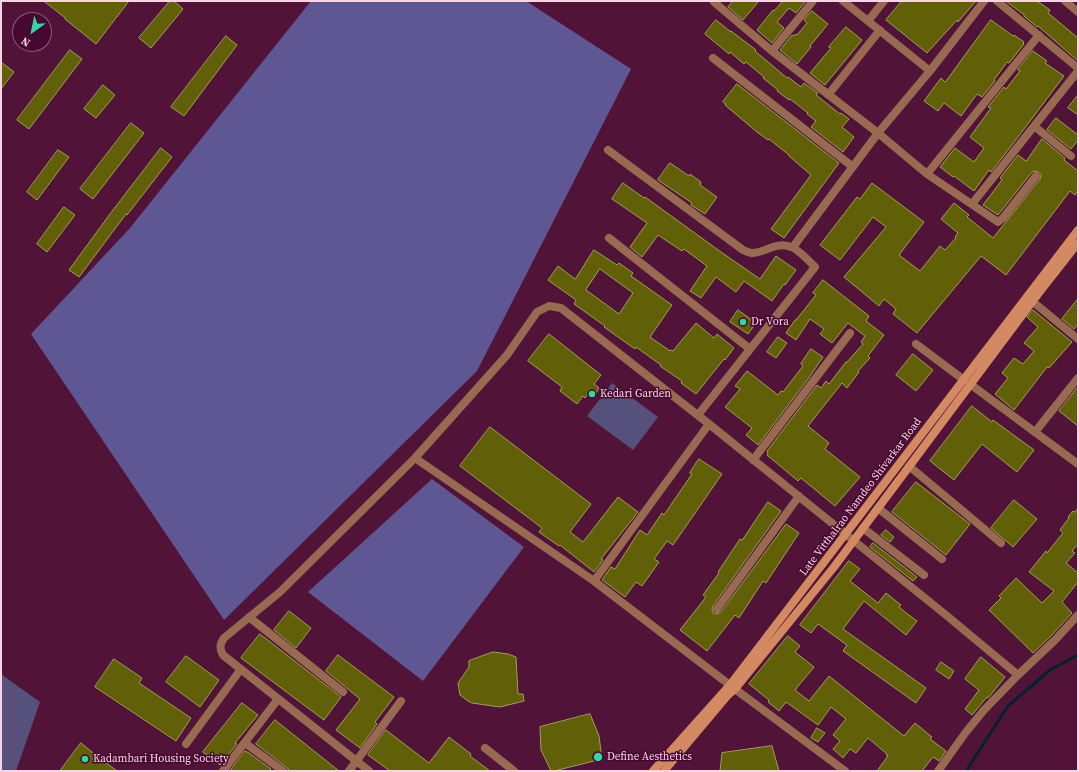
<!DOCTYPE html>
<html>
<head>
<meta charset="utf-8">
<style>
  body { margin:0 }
  #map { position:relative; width:1079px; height:772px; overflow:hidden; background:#511438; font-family:"Source Serif 4",serif }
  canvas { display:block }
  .frame { position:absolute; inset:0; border:2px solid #fad3e5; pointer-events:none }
  .north { position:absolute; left:12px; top:12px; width:40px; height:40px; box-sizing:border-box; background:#45082e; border:1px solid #8d5977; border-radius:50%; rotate:213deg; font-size:11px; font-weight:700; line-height:16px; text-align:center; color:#fad3e5 }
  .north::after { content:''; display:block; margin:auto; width:14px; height:18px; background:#37d4a6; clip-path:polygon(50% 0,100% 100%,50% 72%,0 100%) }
</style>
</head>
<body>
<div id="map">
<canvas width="1079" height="772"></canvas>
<div class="frame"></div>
<div class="north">N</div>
</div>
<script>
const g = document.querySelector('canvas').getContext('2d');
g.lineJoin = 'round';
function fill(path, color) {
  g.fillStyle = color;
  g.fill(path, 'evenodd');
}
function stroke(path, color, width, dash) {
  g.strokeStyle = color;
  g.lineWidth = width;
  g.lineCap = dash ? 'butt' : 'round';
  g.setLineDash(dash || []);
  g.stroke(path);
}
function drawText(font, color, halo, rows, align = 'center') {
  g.font = font + ' "Source Serif 4",serif';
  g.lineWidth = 3;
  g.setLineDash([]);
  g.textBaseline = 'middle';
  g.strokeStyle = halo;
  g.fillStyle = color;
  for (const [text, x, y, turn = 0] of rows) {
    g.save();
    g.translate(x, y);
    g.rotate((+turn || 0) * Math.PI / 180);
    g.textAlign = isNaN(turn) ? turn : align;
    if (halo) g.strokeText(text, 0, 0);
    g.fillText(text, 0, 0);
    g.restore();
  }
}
fill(new Path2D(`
  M612,383L658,417L633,450L587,416Z
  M1,674L40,702L16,771H1Z`), '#55507c');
fill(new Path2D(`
  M311,1H526L631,69L477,371L224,620L31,334L130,228Z
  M432,479L524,547L423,681L308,592Z`), '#5f5793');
stroke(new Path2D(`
  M966,771L1008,706L1050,670L1078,655`), '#07212c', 3);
const building = new Path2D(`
  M44,1H129L96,44L65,19V18Z
  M170,1H174L183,9L151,48L139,38Z
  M733,1H759L743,20L728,7Z
  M781,1H806L796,13L789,8L777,22L784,28L772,43L757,30L773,10L774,11L782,2Z
  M902,1H976L958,22L957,20L927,53L886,20Z
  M1006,1H1037L1050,10L1048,13L1078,38V61L1038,26L1037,27L1024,16V15Z
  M812,11L828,24L810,46L811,47L797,64L780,50L792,35L794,36L796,34L797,35L807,23L804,20Z
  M716,20L731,32V31L756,50L755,51L787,78L788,77L801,87L804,83L818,93L816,95L840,114L841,113L849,119L842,127L854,137L843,152L811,127L816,121L807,114L808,113L790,99L789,100L777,91L778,90L763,78L764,77L746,62L744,64L730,52L729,54L705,34Z
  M991,20L1013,36L1014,35L1024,42L1023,43L1024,44L1009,63L1007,62L994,80L995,81L982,97L977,94L961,116L944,103L938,111L924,101L941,78L945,82Z
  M846,27L862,40L825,85L810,73L831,48L829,47Z
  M226,36L237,45L184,116L171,107Z
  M70,50L82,59L29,129L17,120Z
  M1033,51L1047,61L1045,63L1064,76L1018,137L991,172L989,170L974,191L954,176L953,177L940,167L955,148L974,162L984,148L970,137L991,108L988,107L1004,87L1006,89L1020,71L1018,70Z
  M1,62L14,72L1,89Z
  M737,84L839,163L784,238L771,229L811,175L789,156V155L769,139L768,140L757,132L725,105L726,104L723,102Z
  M103,85L115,95L96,118L84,109Z
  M1078,95V115L1068,108Z
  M1056,118L1078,135V140L1071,149L1047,130Z
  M131,123L144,133L93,199L80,189Z
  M1042,139L1065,158L1064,160L1078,171V190L1075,195L1070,191L1006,275L981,256L917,333L893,314L896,309L884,299L879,306L844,277L886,227L873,217L840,260L820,245L857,197L860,199L872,183L924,222L899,255L920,271L940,246L945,250L956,238L955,237L958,233L941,219L954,203L969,215L967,217L993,238L1040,179L1041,176V174L1037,171L1032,172L998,215L983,205L1002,180L1000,178L1018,155L1026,161Z
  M161,148L172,157L127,215L126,214L79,277L69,270L110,214Z
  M58,150L69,157L37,200L27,192Z
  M670,163L689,176L690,174L701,182L700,185L717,197L705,214L691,205L692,203L658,180Z
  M623,183L644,198L645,197L721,252L760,279L776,256L796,270L785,285L784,284L772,301L744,281L736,292L716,277L701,298L690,291L707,266L684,249L682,251L658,235L642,257L630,247L647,223L612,199Z
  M64,207L75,215L47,252L37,244Z
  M594,250L617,265L619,263L633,273L631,276L672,305L650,337L670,351L671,350L673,351L696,323L714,338L717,334L734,348L725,360L724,359L696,394L681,383L682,381L660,366L661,365L636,347L635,349L604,327L605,326L574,304L576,300L548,280L558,266L575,279ZM600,269L633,293L619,314L586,290Z
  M823,280L869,316L866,321L884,335L868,356L870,358L858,371L859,372L847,388L842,383L808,426L829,443L825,449L860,477L835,506L801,478L798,481L767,455L768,453L767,451L817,385L821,388L826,381L829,384L846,362H847L863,344L861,342L865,336L848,323L832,343L820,334L824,329L810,319L796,340L786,333L795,320H796L816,295L813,293Z
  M1078,299V324L1074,329L1062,319Z
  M738,310L756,323L748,334L730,322Z
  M1033,310L1072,342L1049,368L1047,367L1014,410L995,394L1008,378L1002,373L1014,358L1023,364L1034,351L1024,343L1038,327L1027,317Z
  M549,334L601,375L594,384L599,388L595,395L590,391L585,398L583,396L577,404L560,391L562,387L528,361Z
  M778,337L787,343L776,358L767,352Z
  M811,349L823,357L808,379L758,445L746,435L752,428L725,407L740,389L735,386L747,371L778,395L781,391L783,392L803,366L801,364Z
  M913,354L933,370L916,391L896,375Z
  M1078,387V426L1059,411Z
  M972,406L992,422L993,420L1034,450L1017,472L982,444L954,480L930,461Z
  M490,427L591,504L570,532L583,542L618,497L638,512L601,559L603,560L594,572L560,545L559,546L539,532L542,528L460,466Z
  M699,459L722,474L673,545L667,541L654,559L659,562L642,586L636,582L625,597L602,580L611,567L615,569L640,530L647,535L662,513L664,515L692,474L690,473Z
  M916,482L970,524L946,555L892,512Z
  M1014,500L1037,519L1013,547L991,528Z
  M768,502L781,511L713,606L712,609L713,613L717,614L721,612L786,524L799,533L766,583L763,581L739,618L735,615L707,651L680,630L706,597L703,595L719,573L718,572L740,539L742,540Z
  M1078,508V544L1072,551L1075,553L1066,563L1078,573V582L1062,602L1072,613L1051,636L1033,653L989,610L1001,598L999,596L1016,578L1042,603L1054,591L1029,572L1046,551L1047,553L1063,533L1060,530L1069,518L1068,517L1073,511L1075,512Z
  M886,530L894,537L890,542L881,535Z
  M873,543L917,577L913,581L870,547Z
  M849,561L860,569L850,581L878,603L886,593L901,605L899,607L905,612L917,621L906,635L864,601L843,629L926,688L916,703L843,651L847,645L818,624L811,633L800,625Z
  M289,611L311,628L296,648L274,630Z
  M260,634L341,697L324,720L241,658Z
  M788,636L800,646L795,652L814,667L795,690L809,701L829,676L904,736L915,723L932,737L930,739L946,751L939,761L933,757L922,771H877L888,756L886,755L887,754L868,738L856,753L850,749L843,758L833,749L840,741L833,735L846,719L831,707L818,725L786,702L779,711L768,702L769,700L749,684Z
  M493,652L508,654L516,657L518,694H523L524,701L500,707L472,703L468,701L460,695L458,683L469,667V661Z
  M338,655L394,697L375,722L377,724L360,748L336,730L360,699L326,671Z
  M186,656L219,680L200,707L166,682Z
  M981,657L1005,677L989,697L988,698L987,697L972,715L965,709L979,690L965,679Z
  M114,659L142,678L139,683L191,718L176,741L95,687Z
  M941,662L954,671L949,679L936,670Z
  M242,703L258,715L235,743L237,744L220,765L203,752Z
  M590,714L599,736L602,759L554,771H551L541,750L540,727Z
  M275,720L339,771H290L286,767L256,744Z
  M817,728L825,733L818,742L811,738Z
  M386,730L429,763L449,737L471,754L470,756L490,771H390L368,755Z
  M81,743L92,752L117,771H60Z
  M772,746L779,771H720L722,753Z
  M245,751L249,753L271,769L269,771H230Z`);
fill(building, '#616008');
stroke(building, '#a0a054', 1);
stroke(new Path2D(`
  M843,1L930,71
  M997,1L1078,68
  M1065,1L1078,12
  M714,2L772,51L878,133L927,174L998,222L1003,218L1036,176
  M868,21L884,1
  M772,51L813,1
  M713,58L853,167
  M828,95L880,30
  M1034,126L1071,156
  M608,150L743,250C746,251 750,253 752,253C766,253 775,241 791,247C798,249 810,262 815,267L698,415
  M927,174L1039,35
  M972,204L1078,71
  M609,238L750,349
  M793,247L878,133L930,71L984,1
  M1032,301L1078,339
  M916,344L964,380
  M970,384L1078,464
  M1035,432L1078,378
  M753,460L850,333
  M909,466L1001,543
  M878,508L942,559
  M863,528L924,575
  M594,581L709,424
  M717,609L799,496
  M249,617L343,692
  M245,743L283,771
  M186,744L241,669
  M485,748L514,771
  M223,771L278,699
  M349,771L401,701
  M369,771L223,655C219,648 220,644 224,638L280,592L415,458
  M845,771L735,689L594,581L415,458L507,355L537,312L549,306L561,308L709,424L946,615L1018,675
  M938,771L966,732L984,710L1018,675L1055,640L1078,615`), '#986a52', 8);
stroke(new Path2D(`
  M653,771L730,685L1078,230
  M664,771L728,695L735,689L834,567L1038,294L1078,243`), '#d38962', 8);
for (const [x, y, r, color] of [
  [743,322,4,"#37d4a6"],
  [592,394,4,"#37d4a6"],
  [598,757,5,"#37d4a6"],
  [85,759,4,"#37d4a6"]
]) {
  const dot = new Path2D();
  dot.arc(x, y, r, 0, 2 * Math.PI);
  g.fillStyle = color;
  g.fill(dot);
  stroke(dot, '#45082e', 1.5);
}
drawText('11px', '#fad3e5', '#45082e', [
  ["Dr Vora",751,322],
  ["Kedari Garden",600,394],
  ["Define Aesthetics",607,757],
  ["Kadambari Housing Society",93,759]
], 'left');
drawText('11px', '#fad3e5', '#45082e', [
  ["Late Vitthalrao Namdeo Shivarkar Road",861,497,-53]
]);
</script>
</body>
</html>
